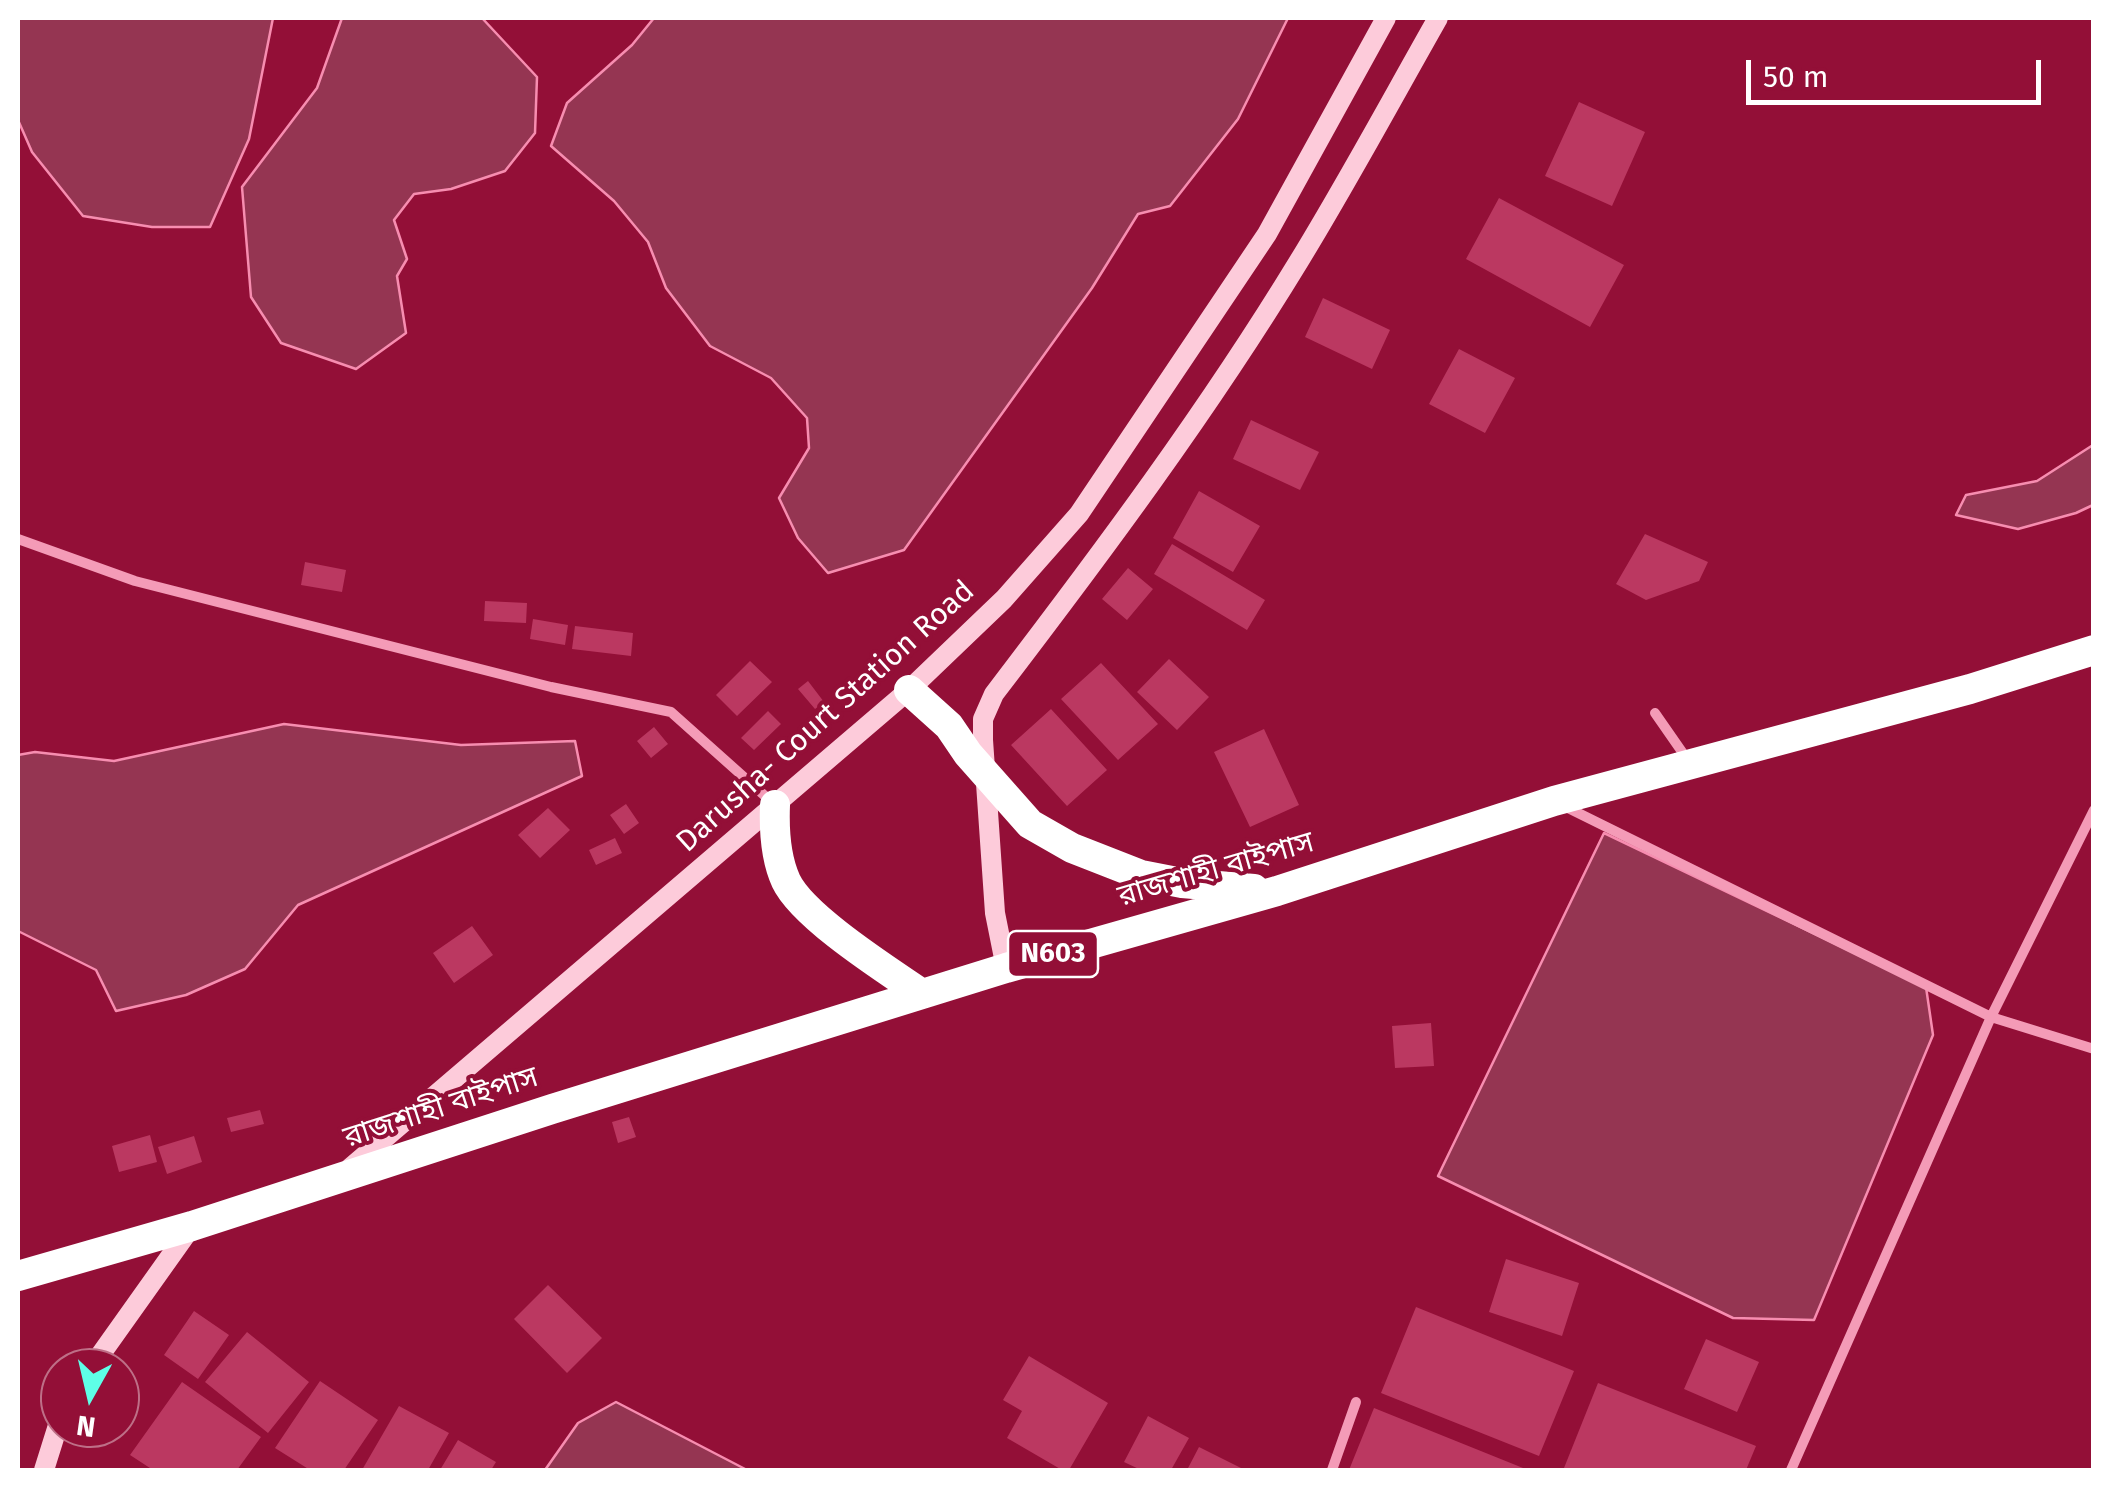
<!DOCTYPE html>
<html>
<head>
<meta charset="utf-8">
<style>
  body { margin:0 }
  #map { position:relative; width:2111px; height:1488px; overflow:hidden; background:#930f37; font-family:"Fira Sans",sans-serif }
  canvas { display:block }
  .frame { position:absolute; inset:0; border:20px solid #fff; pointer-events:none }
  .north { position:absolute; left:40px; top:1348px; width:100px; height:100px; box-sizing:border-box; background:#930f37; border:2px solid #be6f87; border-radius:50%; rotate:188deg; font-size:28px; font-weight:700; line-height:40px; text-align:center; color:#fff }
  .north::after { content:''; display:block; margin:auto; width:35px; height:45px; background:#5effe7; clip-path:polygon(50% 0,100% 100%,50% 72%,0 100%) }
  .scale { position:absolute; left:1746px; top:60px; width:295px; height:45px; box-sizing:border-box; border:5px solid #fff; border-top:0; padding-left:12px; font-size:30px; line-height:35px; white-space:nowrap; color:#fff; -webkit-text-stroke:8px #930f37; paint-order:stroke }
</style>
</head>
<body>
<div id="map">
<canvas width="2111" height="1488"></canvas>
<div class="frame"></div>
<div class="north">N</div>
<div class="scale">50 m</div>
</div>
<script>
const g = document.querySelector('canvas').getContext('2d');
g.lineJoin = 'round';
function fill(path, color) {
  g.fillStyle = color;
  g.fill(path, 'evenodd');
}
function stroke(path, color, width, dash) {
  g.strokeStyle = color;
  g.lineWidth = width;
  g.lineCap = dash ? 'butt' : 'round';
  g.setLineDash(dash || []);
  g.stroke(path);
}
function drawText(font, color, halo, rows, align = 'center') {
  g.font = font + ' "Fira Sans","Noto Sans Bengali",sans-serif';
  g.lineWidth = 8;
  g.setLineDash([]);
  g.textBaseline = 'middle';
  g.strokeStyle = halo;
  g.fillStyle = color;
  for (const [text, x, y, turn = 0] of rows) {
    g.save();
    g.translate(x, y);
    g.rotate((+turn || 0) * Math.PI / 180);
    g.textAlign = isNaN(turn) ? turn : align;
    if (halo) g.strokeText(text, 0, 0);
    g.fillText(text, 0, 0);
    g.restore();
  }
}
const water = new Path2D(`
  M18,18H273L249,139L210,227H152L83,216L32,152L18,120Z
  M342,18H482L537,77L535,133L505,171L451,189L414,194L394,220L407,259L397,276L406,333L356,369L281,343L251,297L242,187L317,88Z
  M654,18H1288L1238,119L1170,206L1138,214L1092,288L904,550L828,573L798,538L779,498L809,448L807,418L771,378L710,346L666,288L648,242L614,201L551,146L567,103L632,45Z
  M2093,445V505L2076,513L2018,529L1956,515L1966,495L2037,481Z
  M284,724L461,745L575,741L582,776L298,905L245,969L186,995L116,1011L96,970L18,931V755L35,752L114,761Z
  M1604,833L1926,987L1933,1035L1814,1320L1733,1318L1438,1176Z
  M616,1402L747,1470H545L578,1423Z`);
fill(water, '#953552');
stroke(water, '#f78db0', 2.5);
fill(new Path2D(`
  M1579,102L1645,132L1612,206L1545,176Z
  M1499,198L1624,265L1590,327L1466,259Z
  M1323,298L1390,330L1372,369L1305,337Z
  M1459,349L1515,378L1485,433L1429,404Z
  M1251,420L1319,452L1300,490L1233,459Z
  M1199,491L1260,526L1233,572L1173,538Z
  M1645,534L1708,562L1699,581L1646,600L1616,584Z
  M1172,544L1265,600L1247,630L1154,574Z
  M305,562L346,570L342,592L301,585Z
  M1128,568L1153,589L1127,620L1102,599Z
  M485,601L527,603L526,623L484,621Z
  M533,619L568,625L565,645L530,639Z
  M575,626L633,633L631,656L572,649Z
  M1169,659L1209,697L1177,730L1137,692Z
  M750,661L772,682L737,716L716,695Z
  M1101,663L1158,724L1118,760L1061,699Z
  M808,681L824,702L815,709L798,689Z
  M1051,709L1107,770L1067,806L1011,745Z
  M768,711L781,724L754,750L741,738Z
  M654,727L668,744L651,758L637,741Z
  M1264,729L1299,805L1250,827L1214,752Z
  M626,804L639,823L624,834L610,815Z
  M548,808L570,830L540,858L518,835Z
  M615,838L622,853L596,865L589,850Z
  M472,926L493,955L454,983L433,953Z
  M1431,1023L1434,1066L1395,1068L1392,1026Z
  M260,1110L264,1124L231,1132L227,1118Z
  M629,1117L636,1137L618,1143L612,1122Z
  M150,1135L157,1162L119,1172L112,1146Z
  M194,1136L202,1162L167,1174L158,1147Z
  M1506,1259L1579,1283L1562,1336L1489,1312Z
  M548,1285L602,1338L567,1373L514,1319Z
  M1416,1307L1574,1371L1539,1456L1381,1393Z
  M194,1311L229,1335L198,1379L164,1355Z
  M247,1332L309,1382L268,1433L205,1382Z
  M1706,1339L1759,1362L1737,1412L1684,1389Z
  M1029,1356L1108,1403L1069,1470H1062L1007,1438L1022,1411L1003,1400Z
  M320,1381L378,1420L344,1470H310L275,1448Z
  M182,1382L261,1437L237,1470H153L130,1455Z
  M1598,1383L1756,1446L1746,1470L1564,1468Z
  M399,1406L449,1433L428,1470H362Z
  M1374,1408L1528,1470H1349Z
  M1148,1416L1189,1438L1171,1470H1141L1124,1462Z
  M458,1440L496,1462L491,1470H440Z
  M1199,1447L1245,1470H1187Z`), '#bb3861');
stroke(new Path2D(`
  M18,539L135,581L551,687L671,712L774,804
  M1655,713L1687,759
  M1564,806L1991,1017L2094,1049
  M1332,1470L1356,1402
  M1791,1470L1991,1017L2094,810`), '#f49bb7', 10);
stroke(new Path2D(`
  M1006,968L995,913L983,740V719L994,694C1101,554 1207,412 1299,261C1348,181 1392,99 1438,18
  M350,1168L909,690L1004,599L1079,514L1267,234L1386,18
  M91,1368L192,1226
  M44,1470L60,1419`), '#fdcbda', 20);
stroke(new Path2D(`
  M909,690L949,726L968,754L1030,824L1072,848L1141,875L1182,883L1254,889
  M775,805C774,830 775,857 786,881C803,917 887,970 922,994
  M18,1276L192,1226L552,1109L1006,968L1277,891L1554,801L1970,689L2094,650`), '#fff', 30);
for (const [x, y, w] of [
  [1053,954,90]
]) {
  const box = new Path2D();
  box.roundRect(x - w / 2, y - 23, w, 46, 8);
  g.fillStyle = '#930f37';
  g.fill(box);
  stroke(box, '#fff', 2.5);
}
drawText('bold 28px', '#fff', null, [
  ["N603",1053,954]
]);
drawText('30px', '#fff', '#930f37', [
  ["Darusha- Court Station Road",826,717,-42],
  ["রাজশাহী বাইপাস",1216,870,-16],
  ["রাজশাহী বাইপাস",441,1108,-18]
]);
</script>
</body>
</html>
